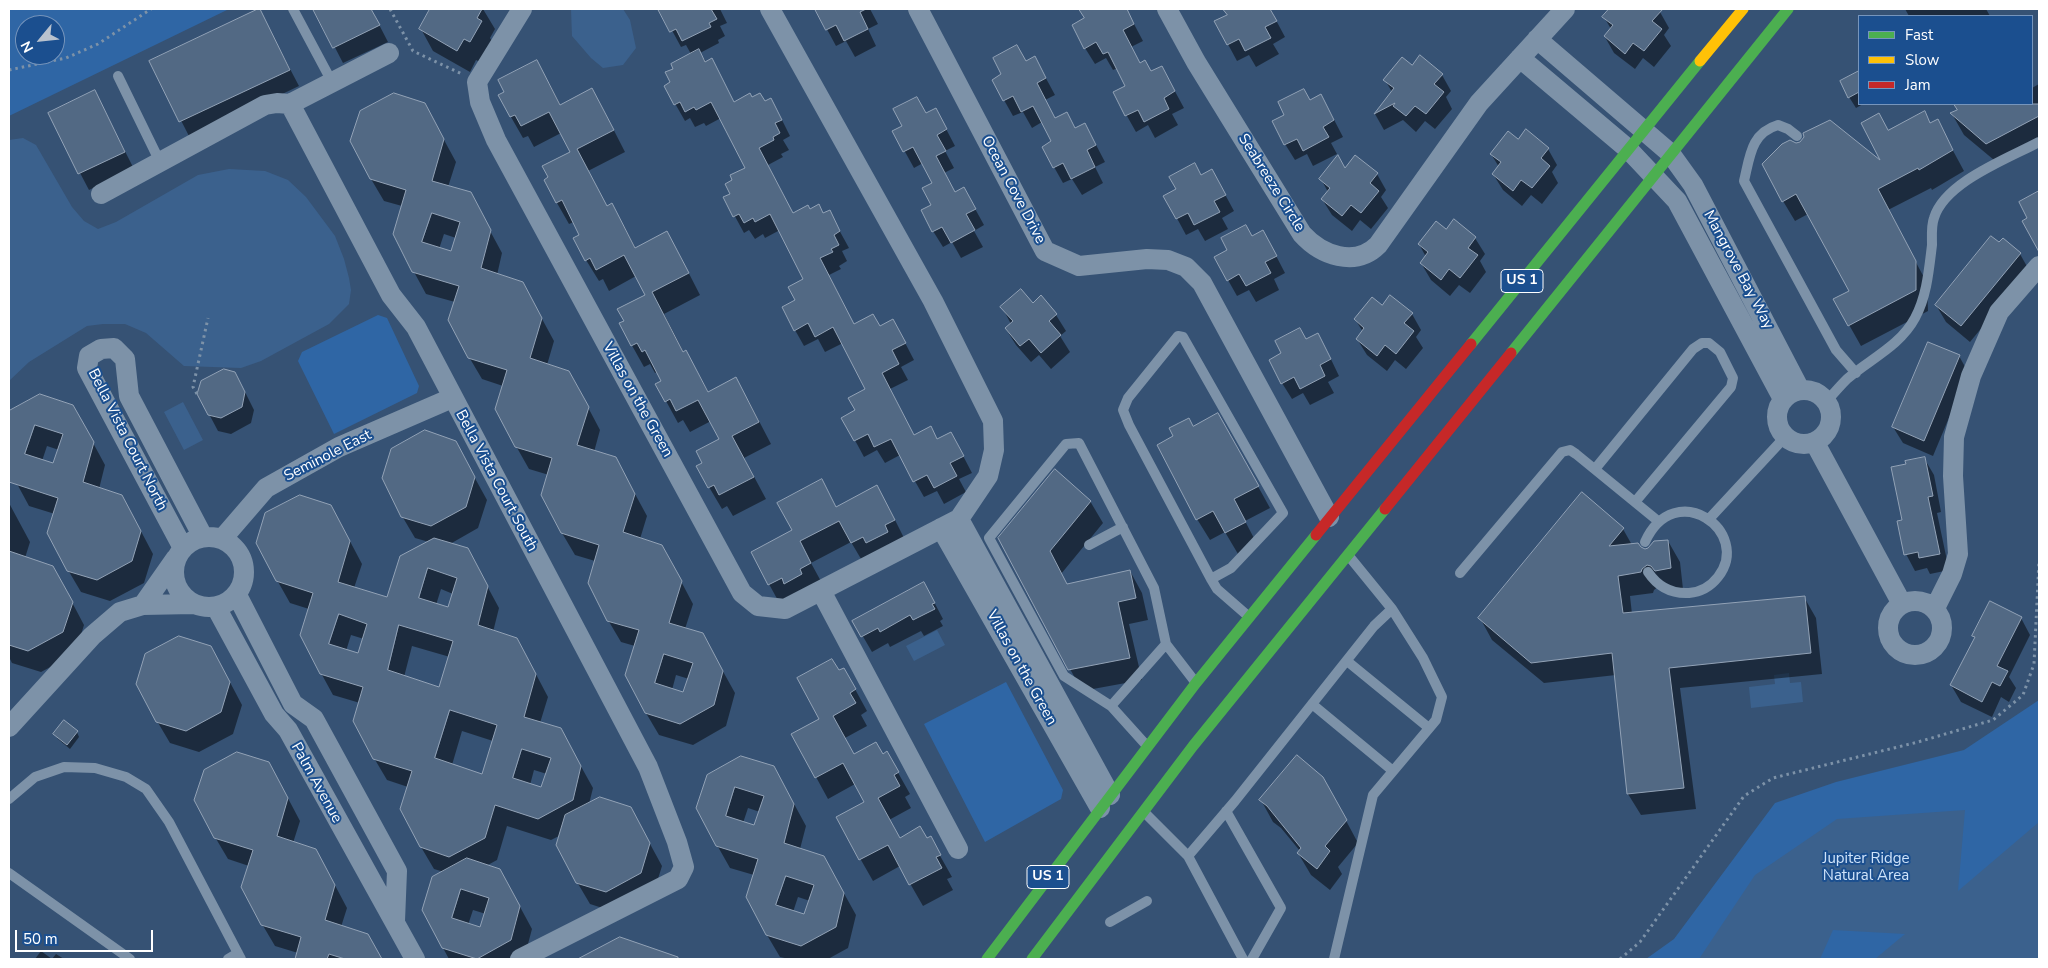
<!DOCTYPE html>
<html>
<head>
<meta charset="utf-8">
<style>
  body { margin:0 }
  #map { position:relative; width:2048px; height:968px; overflow:hidden; background:#365274; font-family:"Nunito Sans",sans-serif }
  canvas { display:block }
  .frame { position:absolute; inset:0; border:10px solid #fff; pointer-events:none }
  .legend { position:absolute; left:1858px; top:15px; width:175px; height:90px; box-sizing:border-box; background:#1b4f8f; border:1px solid #7695bc; margin:0; padding:6px 9px; list-style:none; font-size:15px; color:#fff }
  .legend li { display:flex; align-items:center; gap:10px; height:25px }
  .legend b { width:25px; border:1px solid #7695bc }
  .north { position:absolute; left:15px; top:15px; width:50px; height:50px; box-sizing:border-box; background:#1b4f8f; border:1px solid #7695bc; border-radius:50%; rotate:242deg; font-size:14px; font-weight:700; line-height:20px; text-align:center; color:#fff }
  .north::after { content:''; display:block; margin:auto; width:18px; height:22px; background:#b9c2ce; clip-path:polygon(50% 0,100% 100%,50% 72%,0 100%) }
  .scale { position:absolute; left:15px; top:930px; width:138px; height:22px; box-sizing:border-box; border:2px solid #fff; border-top:0; padding-left:6px; font-size:15px; line-height:18px; white-space:nowrap; color:#fff; -webkit-text-stroke:4px #1b4f8f; paint-order:stroke }
</style>
</head>
<body>
<div id="map">
<canvas width="2048" height="968"></canvas>
<div class="frame"></div>
<ul class="legend">
<li><b style="height:6px;background:#4caf50"></b>Fast</li>
<li><b style="height:6px;background:#ffc107"></b>Slow</li>
<li><b style="height:6px;background:#c62828"></b>Jam</li>
</ul>
<div class="north">N</div>
<div class="scale">50 m</div>
</div>
<script>
const g = document.querySelector('canvas').getContext('2d');
g.lineJoin = 'round';
function fill(path, color) {
  g.fillStyle = color;
  g.fill(path, 'evenodd');
}
function stroke(path, color, width, dash) {
  g.strokeStyle = color;
  g.lineWidth = width;
  g.lineCap = dash ? 'butt' : 'round';
  g.setLineDash(dash || []);
  g.stroke(path);
}
function drawText(font, color, halo, rows, align = 'center') {
  g.font = font + ' "Nunito Sans",sans-serif';
  g.lineWidth = 4;
  g.setLineDash([]);
  g.textBaseline = 'middle';
  g.strokeStyle = halo;
  g.fillStyle = color;
  for (const [text, x, y, turn = 0] of rows) {
    g.save();
    g.translate(x, y);
    g.rotate((+turn || 0) * Math.PI / 180);
    g.textAlign = isNaN(turn) ? turn : align;
    if (halo) g.strokeText(text, 0, 0);
    g.fillText(text, 0, 0);
    g.restore();
  }
}
fill(new Path2D(`
  M9,9H229L9,116ZM25,25H55V55H25Z
  M378,315L387,318L419,386L417,393L334,434L298,361L302,352Z
  M1006,682L1063,790L1061,799L985,842L924,724Z
  M2039,700V840L1902,959H1646L1674,939L1775,803L1836,782L1964,750Z`), '#2f66a5');
fill(new Path2D(`
  M571,9H623L630,20L636,48L623,65L603,68L591,58L572,36Z
  M23,138L36,145L72,207L84,221L98,229L116,222L198,175L229,169L265,171L288,180L306,197L335,236L344,259L349,278L351,290L349,304L329,324L261,361L241,368L184,366L146,333L125,324H103L87,326L29,362L9,381V140Z
  M183,402L203,440L184,450L164,412Z
  M937,630L945,645L914,661L906,646Z
  M1789,673L1790,683L1801,682L1803,702L1751,708L1749,687L1775,684L1774,675Z
  M1965,810L1958,891L2039,822V959H1875L1905,934L1833,930L1820,959H1699L1755,875L1837,819Z`), '#3b618d');
fill(new Path2D(`
  M315,9H371L388,42L343,63Z
  M432,9H483L495,29L490,38L493,43L482,63L476,60L470,72L433,51L421,29Z
  M668,9H720L727,23L720,26L725,36L718,40L719,43L700,53L734,103L751,99L765,103L780,116L790,136L783,140L789,150L781,154L783,157L768,165L793,214L810,210L823,215L838,228L849,248L842,251L847,261L839,266L841,269L829,275L854,325L879,328L902,337L914,360L901,367L908,380L890,389L914,436L938,440L960,450L972,473L959,479L966,492L944,504L937,491L924,497L900,455L885,463L877,450L864,457L843,418L857,411L867,389L843,343L825,352L818,339L804,346L795,330L797,300L805,280L780,230L765,238L763,234L755,239L749,230L744,233L725,198L731,194L734,181L746,168L721,118L706,126L704,123L695,127L690,118L685,121L665,86L672,83L675,69L691,54L686,45L681,47L662,12Z
  M816,9H870L878,24L868,29L876,46L855,57L846,41L836,46Z
  M1081,9H1126L1143,41L1131,47L1140,64L1151,73L1171,84L1184,108L1172,114L1178,125L1155,138L1148,125L1136,132L1114,93L1127,86L1118,68L1113,70L1106,58L1095,64L1085,48L1086,19Z
  M1225,9H1270L1285,37L1273,44L1279,54L1256,67L1249,55L1237,61L1216,22L1228,15Z
  M1610,9H1656L1660,12L1669,28L1664,35L1671,46L1654,67L1643,58L1635,69L1614,53L1605,37L1611,29L1604,17Z
  M1905,9H1986L1990,16H1909Z
  M259,10L299,86L190,138L151,62Z
  M1035,58L1055,95L1045,100L1055,120L1094,141L1105,162L1095,167L1103,183L1082,195L1072,179L1063,183L1054,167L1053,142L1042,122L1032,128L1023,112L1013,116L1004,100L1026,63Z
  M1412,67L1442,75L1451,91L1446,97L1452,109L1435,129L1425,121L1416,132L1403,120L1384,130L1375,114L1392,92L1385,80Z
  M1858,73L1859,76V104H1863L1856,108L1849,97Z
  M549,83L561,106L604,111L625,152L588,171L607,207L624,226L636,249L679,254L700,295L664,314L684,353L698,373L709,393L748,400L771,444L744,458L766,499L733,516L727,506L722,509L709,487L704,464L720,439L711,421L690,432L683,420L678,423L666,401L662,381L657,372L655,373L650,364L644,367L620,324L625,321L646,295L636,276L609,291L603,279L599,281L586,260L581,236L574,222L569,224L557,203L571,152L561,133L534,147L528,136L523,138L511,117Z
  M2039,84V144L2000,165L1964,135L1952,114L1959,110L1955,104H2032V88Z
  M1310,102L1330,112L1343,137L1331,143L1337,154L1313,166L1307,154L1295,160L1285,144L1286,115Z
  M103,108L134,169L89,190L49,114Z
  M926,114L944,125L955,146L945,151L954,168L944,173L955,193L973,205L984,225L974,231L983,247L961,258L952,242L943,247L933,231L934,184L923,163L914,168L894,132Z
  M1937,121L1964,171L1932,190L1931,188L1888,210L1927,283L1928,311L1861,346L1835,300L1851,291L1808,214L1795,221L1783,201L1795,144L1884,164L1888,132L1931,124Z
  M437,127L456,162L448,187L482,216L502,253L497,275L535,306L554,341L547,365L581,394L600,430L594,452L628,481L647,516L640,539L674,568L693,604L685,629L715,657L735,693L726,726L693,745L659,735L646,713L635,646L621,642L608,620L595,561L575,555L562,533L549,475L529,469L516,446L503,386L482,379L469,357L455,302L426,294L414,272L402,206L384,201L371,179ZM444,234L456,238L452,253L439,249ZM676,675L689,679L684,694L672,690Z
  M1518,141L1548,149L1557,165L1552,172L1558,183L1542,204L1531,195L1522,206L1503,190L1493,174L1499,167L1491,154Z
  M1345,170L1377,174L1386,190L1381,197L1388,208L1371,229L1360,220L1352,231L1332,215L1322,199L1328,192L1321,179Z
  M1200,176L1221,187L1234,211L1222,218L1228,229L1205,241L1198,229L1186,235L1165,196Z
  M2039,192V249L2024,221L2029,218L2020,203Z
  M1454,221L1475,238L1485,254L1480,261L1486,272L1470,293L1459,285L1450,296L1431,280L1421,263L1426,257L1419,244L1446,231Z
  M1252,238L1272,248L1285,273L1274,279L1279,290L1256,302L1249,290L1237,296L1228,280Z
  M2020,254L2029,270L1970,342L1946,322L1936,305Z
  M1033,305L1056,315L1066,331L1060,336L1070,352L1051,369L1039,355L1031,362L1016,345L1006,329L1011,324L1002,307Z
  M1382,307L1412,314L1421,330L1416,337L1423,348L1406,369L1395,360L1387,371L1367,355L1357,339L1363,332L1355,319Z
  M1306,340L1327,351L1339,376L1328,382L1334,393L1310,405L1303,393L1292,399L1282,383Z
  M1959,356L1968,372L1933,456L1903,443L1893,427Z
  M244,390L254,410L251,423L231,434L218,431L209,414Z
  M40,396L85,428L105,465L99,489L134,518L153,554L144,583L110,601L81,592L68,570L55,514L29,506L9,469V412ZM47,446L59,450L54,465L42,461Z
  M1193,428L1230,436L1270,508L1245,521L1257,544L1238,554L1225,532L1210,540L1197,519Z
  M455,442L487,500L478,528L450,544L479,571L499,608L493,632L529,661L548,697L540,723L573,752L593,788L589,804L643,831L662,866L653,895L618,913L590,904L577,882L561,835L551,840L507,826L497,860L486,866L512,892L532,929L524,959H449L443,948L444,872L434,869L421,847L408,787L387,780L374,758L360,703L333,695L321,673L309,609L290,603L277,580L343,528L362,564L354,588L388,599L429,542L415,538L402,516ZM441,589L453,594L448,609L436,605ZM351,635L364,639L359,655L346,651ZM412,646L450,657L440,688L404,677ZM462,731L493,741L482,776L452,765ZM534,770L547,774L542,789L530,785ZM473,910L486,914L481,929L468,925Z
  M1924,458L1934,475L1941,512L1937,513L1949,570L1930,574L1927,568L1915,571L1906,554L1903,521Z
  M1090,501L1103,523L1061,574L1067,585L1130,571L1142,593L1148,620L1129,624L1142,680L1082,691L999,538Z
  M9,503L30,542L25,558L65,589L84,625L75,654L41,672L12,663L9,657Z
  M836,508H889L906,542L864,564L851,542L811,563L823,585L781,606L752,553Z
  M1623,529L1632,545L1645,550L1668,541L1680,562L1683,589L1659,586L1654,590L1653,593L1630,596L1632,614L1804,597L1816,618L1822,674L1680,688L1696,809L1641,815L1628,794L1616,675L1544,683L1492,640L1480,618Z
  M933,600L943,619L940,621L943,626L924,636L921,631L890,647L888,643L872,652L854,621Z
  M2021,618L2030,635L2009,677L2016,688L2009,702L2001,697L1992,717L1961,702L1951,685L1975,638L1974,636Z
  M223,669L242,705L233,734L199,752L170,743L157,721Z
  M844,669L867,711L861,715L867,726L845,738L854,755H883L887,753L910,794L905,797L911,808L889,820L900,839L926,840L930,838L952,877L947,879L953,890L923,906L900,866L873,881L861,860L838,818L866,803L855,784L828,799L816,777L821,720L839,672Z
  M77,732L79,737L70,749L58,739L55,734Z
  M708,775L786,789L806,826L800,849L836,879L856,915L848,948L828,959H789L780,957L767,935L754,875L730,868L717,845ZM748,808L760,812L755,827L743,823ZM798,897L810,901L805,916L793,912Z
  M281,785L300,821L293,843L328,872L347,908L341,927L367,935L381,959H296L298,953L275,946L262,924L249,866L228,859L215,837Z
  M1261,800H1335L1358,843L1338,867L1342,874L1330,890L1311,875L1298,853L1300,851L1281,828L1273,822Z
  M651,949L657,959H586L587,956Z
  M41,951L52,959H35Z
  M56,954L64,959H52Z`), '#0007');
const building = new Path2D(`
  M258,9H260L290,70L179,122L149,61Z
  M313,9H371L380,25L333,48Z
  M430,9H482L477,18L482,21L470,42L464,39L457,51L419,29Z
  M658,9H711L717,19L709,23L711,27L682,41L676,29L670,32Z
  M815,9H866L860,12L868,29L844,41L836,25L826,30Z
  M1079,9H1127L1134,24L1123,30L1140,63L1145,60L1151,71L1162,66L1175,91L1164,98L1169,109L1144,122L1138,110L1125,116L1113,92L1125,86L1108,52L1103,54L1096,42L1084,49L1072,25L1084,18Z
  M1223,9H1270L1277,21L1265,27L1271,38L1245,51L1239,39L1227,45L1214,21L1227,15Z
  M1609,9H1663L1652,21L1662,29L1644,51L1633,43L1625,54L1604,36L1613,25L1602,17Z
  M1017,45L1026,61L1035,56L1046,78L1037,83L1055,118L1067,112L1075,128L1085,123L1096,145L1087,150L1095,167L1071,179L1063,163L1053,168L1042,147L1051,141L1033,106L1021,112L1013,96L1003,101L992,80L1001,74L993,58Z
  M699,49L705,62L712,58L734,102L750,93L752,97L760,93L765,101L771,98L782,120L775,123L780,133L773,137L774,140L759,148L793,213L808,205L810,209L819,204L823,213L830,210L840,231L834,235L839,245L831,249L833,252L820,258L854,324L873,314L880,326L893,319L906,343L892,350L899,364L882,373L914,435L931,426L937,439L951,432L964,456L950,463L957,476L934,488L927,475L913,482L891,439L874,447L868,434L854,441L841,418L855,410L848,398L865,389L833,327L815,337L808,323L794,331L782,307L795,300L788,287L803,279L770,214L755,222L753,218L744,223L739,214L733,217L723,197L730,194L725,184L732,180L730,175L745,168L711,102L696,110L694,107L685,112L680,102L674,105L664,86L670,82L665,72L673,69L671,64Z
  M1420,55L1443,74L1434,84L1444,92L1426,114L1415,106L1406,116L1393,106L1395,103L1374,114L1394,88L1383,80L1402,57L1412,65Z
  M537,60L560,105L592,88L614,130L577,149L607,206L612,203L635,248L667,231L689,273L652,292L683,352L686,350L708,392L736,377L759,422L732,436L754,477L719,495L714,485L708,488L696,466L702,463L696,451L719,439L698,400L676,411L670,399L665,402L655,384L661,381L645,350L642,352L637,343L631,346L619,323L624,321L617,309L645,295L624,255L596,270L590,258L585,261L573,238L579,235L562,200L556,203L544,180L548,177L542,166L570,152L549,112L521,126L515,115L510,117L498,95L504,92L498,80Z
  M1859,71V92L1848,98L1840,81Z
  M1304,89L1310,100L1321,94L1334,120L1323,127L1329,137L1303,151L1297,139L1284,145L1272,121L1284,115L1278,102Z
  M95,90L125,152L78,174L48,113Z
  M394,93L425,103L444,139L432,181L471,192L491,230L481,268L523,282L542,318L530,358L569,371L589,407L577,445L616,457L635,494L623,532L662,545L682,581L669,623L703,633L723,671L714,705L680,724L645,713L625,675L639,630L607,621L588,583L599,545L561,533L541,495L552,458L515,447L495,409L507,370L468,358L448,320L459,286L412,272L393,234L406,190L370,179L350,141L360,111ZM432,213L460,222L451,251L422,242ZM664,654L693,663L683,692L655,683Z
  M917,97L926,113L936,108L947,129L937,135L946,151L936,156L955,192L964,187L976,209L966,214L975,230L951,243L942,227L932,232L921,210L931,205L922,188L932,183L913,147L903,152L892,131L902,126L893,109Z
  M1954,104H2039V116L1986,144L1950,113L1957,110Z
  M1925,111L1930,123L1938,119L1953,150L1919,170L1918,168L1878,189L1916,261V290L1848,326L1833,299L1849,291L1796,194L1782,202L1762,164L1782,144L1790,140L1796,143L1800,142L1804,137L1803,133L1830,120L1880,160L1861,123L1879,113L1888,130Z
  M1526,129L1549,148L1541,158L1550,166L1532,188L1521,180L1513,191L1492,174L1501,162L1490,154L1508,131L1518,139Z
  M1338,155L1345,168L1355,155L1378,173L1370,183L1379,191L1361,213L1351,205L1342,216L1321,199L1330,188L1319,179Z
  M1195,163L1201,175L1212,169L1226,195L1214,201L1220,212L1194,225L1188,213L1176,219L1163,196L1176,189L1169,177Z
  M2039,191V252L2022,221L2027,218L2019,202Z
  M1454,219L1476,237L1468,248L1478,255L1460,278L1449,269L1441,280L1420,263L1428,252L1418,244L1436,221L1446,229Z
  M1246,225L1252,236L1263,230L1277,256L1265,262L1271,273L1246,286L1239,274L1227,281L1214,257L1227,250L1221,238Z
  M1991,236L1999,242L2003,238L2021,253L1961,326L1935,305Z
  M1021,289L1033,303L1041,295L1057,314L1049,321L1061,335L1041,353L1029,339L1020,346L1005,328L1013,321L1000,307Z
  M1390,295L1413,313L1404,323L1414,331L1396,354L1385,345L1377,356L1356,339L1364,328L1354,319L1372,297L1382,305Z
  M1300,328L1306,339L1318,333L1331,359L1320,365L1325,376L1300,389L1294,377L1281,384L1269,360L1281,353L1275,341Z
  M1928,342L1960,355L1924,441L1892,427Z
  M224,369L235,372L245,392L242,407L221,418L208,415L197,394L201,381Z
  M40,394L73,405L94,442L83,482L122,495L141,531L132,561L97,580L67,571L47,533L58,498L9,482V411ZM35,425L63,434L53,463L25,454Z
  M1218,413L1259,486L1234,499L1246,522L1225,533L1213,511L1196,520L1157,445L1173,436L1169,428L1189,418L1193,426Z
  M425,430L456,441L475,477L466,507L431,526L401,517L382,478L391,449Z
  M1925,457L1933,496L1928,497L1940,554L1919,558L1918,552L1904,555L1897,521L1902,520L1891,467L1906,464L1905,461Z
  M1055,469L1091,501L1050,551L1067,584L1130,570L1136,598L1118,602L1130,658L1068,670L998,538Z
  M822,479L836,507L877,485L895,520L885,525L888,532L866,543L863,537L851,543L839,521L800,541L811,563L800,569L802,574L784,584L782,578L768,585L751,552L792,530L777,503Z
  M1582,492L1624,528L1609,546L1638,543L1641,547L1645,549L1648,548L1654,541L1668,540L1671,568L1655,571L1651,566L1647,565L1642,569L1641,572L1618,576L1623,613L1805,596L1811,653L1669,668L1684,788L1627,794L1612,653L1531,663L1478,618Z
  M300,495L331,505L350,541L338,582L387,597L400,556L434,538L468,548L488,586L478,625L517,638L536,674L524,717L561,728L581,766L573,800L538,819L495,805L485,838L449,857L420,847L400,809L412,771L373,759L353,721L363,687L320,674L300,635L313,593L276,581L256,543L265,513ZM428,568L457,578L448,607L419,598ZM339,614L367,624L358,653L329,644ZM399,625L453,641L439,687L388,670ZM450,710L497,725L482,774L435,758ZM522,749L551,758L541,787L513,778Z
  M9,551L53,566L73,602L63,632L28,651L9,645Z
  M924,582L935,603L932,604L935,609L913,620L910,615L880,632L878,628L861,637L852,621Z
  M1990,601L2022,617L1997,666L2008,671L2000,686L1992,682L1982,702L1950,685L1975,637L1972,636Z
  M179,636L211,646L230,682L221,712L186,731L156,722L136,684L145,654Z
  M832,659L839,670L844,668L856,689L850,693L856,703L833,716L854,754L876,742L883,754L887,751L899,772L894,775L900,786L878,798L900,838L920,826L927,838L931,836L941,855L936,857L942,868L909,885L888,845L859,860L836,817L864,802L843,763L815,778L791,734L819,719L797,678Z
  M64,720L78,731L67,745L53,734Z
  M237,752L269,762L288,798L277,836L316,849L335,885L325,920L368,934L382,959H345L329,954L327,959H295L301,937L261,925L241,887L253,850L214,838L194,800L204,770Z
  M1297,755L1323,777L1347,820L1325,846L1330,851L1317,869L1297,853L1301,848L1267,806L1259,800Z
  M741,756L774,766L794,804L784,843L824,856L844,893L836,927L801,946L766,935L746,897L758,859L716,846L696,808L707,775ZM735,787L764,796L754,825L726,816ZM786,876L814,885L804,914L776,905Z
  M600,797L631,807L650,843L641,873L606,892L576,883L556,845L565,815Z
  M467,858L500,869L520,906L511,940L477,959L442,948L422,910L432,877ZM461,889L489,898L480,927L452,918Z
  M620,937L678,957V959H578Z`);
fill(building, '#526984');
stroke(building, '#92a2b6', 1);
stroke(new Path2D(`
  M390,9L413,51L462,74
  M9,70L66,58L98,44L151,9
  M197,394L193,387L208,318
  M1620,959L1640,942L1744,796L1773,778L1918,742L1993,720L2023,695L2034,664L2039,560`), '#7d92a8', 3, [2.5, 4]);
stroke(new Path2D(`
  M293,9L332,82
  M118,76L160,162
  M1797,136L1788,129L1778,125C1751,133 1750,156 1744,181L1836,350L1856,373
  M1827,401C1833,394 1840,386 1847,379C1870,359 1900,346 1915,318C1927,296 1929,269 1932,245C1932,236 1931,226 1934,218C1945,182 2007,159 2039,142
  M1595,469L1693,349L1702,343H1709L1720,352L1733,378L1731,387L1635,502
  M1709,519L1785,437
  M1645,542C1675,476 1753,532 1718,577C1711,586 1701,592 1689,593C1671,594 1658,587 1648,572
  M1089,545L1123,527
  M1460,573L1562,452L1570,450L1576,454L1658,521
  M1211,579L1231,568L1283,513L1183,337L1178,336L1128,398L1123,410L1129,425L1211,579L1217,589L1248,616
  M1166,644L1111,706L1064,676L989,538L1066,444L1079,443L1154,588L1166,644L1196,683
  M1347,661L1429,728
  M1312,704L1393,771
  M1111,706L1147,746
  M9,799L35,777L64,767L95,768L126,777L146,789L169,822L241,959
  M1226,811L1281,908L1252,959
  M1144,812L1188,856L1243,959
  M1188,856L1235,801L1374,626L1392,609
  M9,873L130,959
  M1110,922L1147,901
  M228,959L238,953
  M1334,959L1373,795L1436,720L1442,697L1423,658L1392,609L1348,555`), '#7d92a8', 10);
stroke(new Path2D(`
  M522,9L477,82L480,102L496,140L742,593L758,606L785,609L959,519L988,476L994,450L993,421L933,301L770,9
  M918,9L1045,251L1079,266L1147,259L1168,260L1186,267L1202,283L1329,517
  M1167,9L1196,62L1302,234C1321,255 1355,268 1378,245L1479,103L1565,9
  M1537,39L1670,153L1693,185L1800,390
  M1520,58L1628,149L1677,201L1783,399
  M290,104L391,295L416,327L648,767L677,842L684,867L678,879L520,959
  M101,194L265,105L277,103L290,104L389,53
  M1777 417a27 27 0 1 1 54 0a27 27 0 1 1-54 0Z
  M1815,443L1902,604
  M959,519L1110,795
  M941,528L1100,808
  M174 572a35 35 0 1 1 70 0a35 35 0 1 1-70 0Z
  M222,539L266,488L339,447L452,398
  M183,548L87,368L89,356L101,349L114,348L125,359L129,396L203,537
  M821,591L958,849
  M237,595L293,704L314,719L397,871L395,921
  M1888 628a27 27 0 1 1 54 0a27 27 0 1 1-54 0Z
  M143,605L176,558
  M216,607L274,714L288,730L415,959
  M1935,608L1952,574L1958,554L1953,476L1954,437L1971,376L1999,312L2039,266
  M9,727L92,636L120,612L143,605L193,604`), '#7d92a8', 20);
stroke(new Path2D(`
  M1471,344L1700,61
  M1511,353L1788,9
  M987,959L1196,683L1316,535
  M1032,959L1193,746L1385,509`), '#4caf50', 11);
stroke(new Path2D(`
  M1700,61L1743,9`), '#ffc107', 11);
stroke(new Path2D(`
  M1385,509L1511,353
  M1316,535L1471,344`), '#c62828', 11);
for (const [x, y, w] of [
  [1522,281,42],
  [1048,877,42]
]) {
  const box = new Path2D();
  box.roundRect(x - w / 2, y - 11.5, w, 23, 4);
  g.fillStyle = '#1b4f8f';
  g.fill(box);
  stroke(box, '#fff', 1);
}
drawText('bold 14px', '#fff', null, [
  ["US 1",1522,281],
  ["US 1",1048,877]
]);
drawText('15px', '#fff', '#1b4f8f', [
  ["Seabreeze Circle",1271,183,58],
  ["Ocean Cove Drive",1013,190,62],
  ["Mangrove Bay Way",1738,270,62],
  ["Villas on the Green",637,400,61],
  ["Bella Vista Court North",127,440,63],
  ["Seminole East",328,456,-27],
  ["Bella Vista Court South",496,481,62],
  ["Villas on the Green",1021,668,61],
  ["Palm Avenue",316,783,61]
]);
drawText('15px', '#cfe3fa', '#1b4f8f', [
  ["Jupiter Ridge",1866,859],
  ["Natural Area",1866,876]
]);
</script>
</body>
</html>
